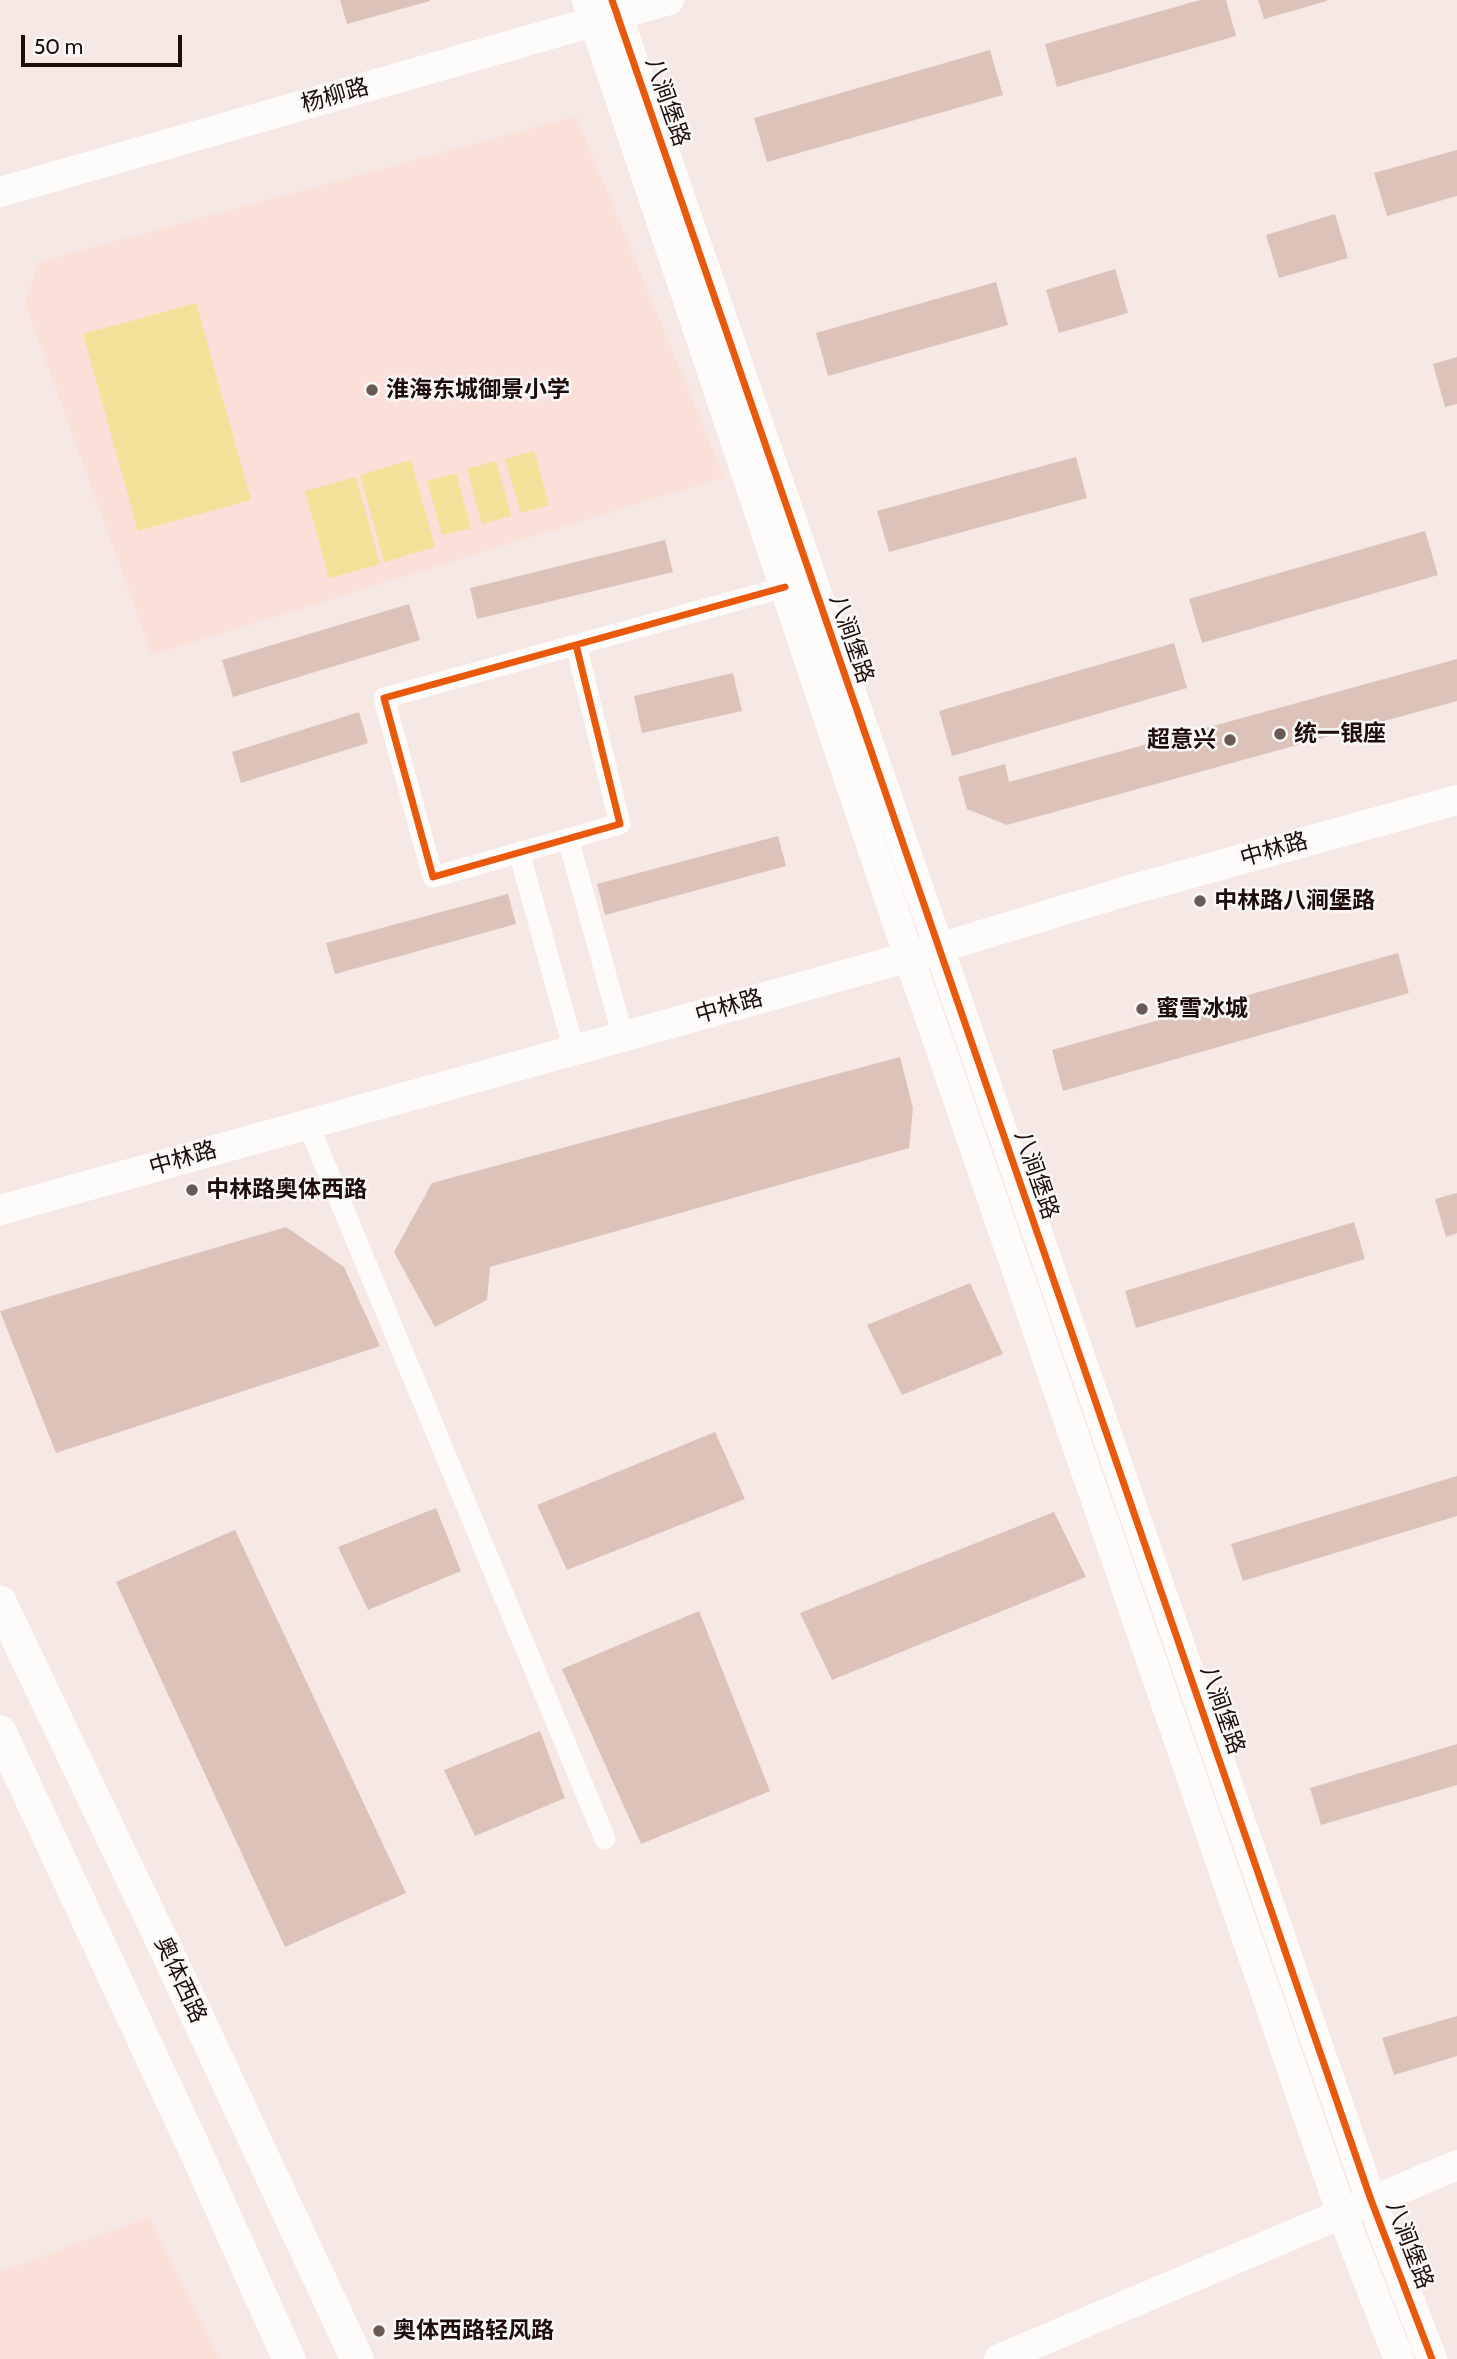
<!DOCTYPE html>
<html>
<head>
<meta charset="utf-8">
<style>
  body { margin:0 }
  #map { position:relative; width:1457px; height:2359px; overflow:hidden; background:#f5e8e5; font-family:Cabin,sans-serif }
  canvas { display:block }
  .scale { position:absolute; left:21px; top:35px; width:161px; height:32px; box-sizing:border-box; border:4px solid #1e0d08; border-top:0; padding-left:9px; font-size:21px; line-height:24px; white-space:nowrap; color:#1e0d08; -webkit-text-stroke:5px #f8f8f8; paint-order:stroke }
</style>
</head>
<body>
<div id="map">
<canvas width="1457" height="2359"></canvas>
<div class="scale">50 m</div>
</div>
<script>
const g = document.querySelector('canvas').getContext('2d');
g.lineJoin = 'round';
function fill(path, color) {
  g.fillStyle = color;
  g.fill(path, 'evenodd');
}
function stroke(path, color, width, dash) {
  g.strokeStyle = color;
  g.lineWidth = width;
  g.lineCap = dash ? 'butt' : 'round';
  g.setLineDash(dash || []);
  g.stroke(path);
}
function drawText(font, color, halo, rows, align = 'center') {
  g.font = font + ' Cabin,"Noto Sans SC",sans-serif';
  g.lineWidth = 5;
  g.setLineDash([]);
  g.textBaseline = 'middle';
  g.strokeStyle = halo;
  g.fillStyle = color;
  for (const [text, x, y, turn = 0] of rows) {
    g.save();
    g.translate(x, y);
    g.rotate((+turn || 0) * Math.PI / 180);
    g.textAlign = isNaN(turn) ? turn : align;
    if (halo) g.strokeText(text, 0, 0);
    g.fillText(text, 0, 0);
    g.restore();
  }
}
fill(new Path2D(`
  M576,116L724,477L152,655L25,303L39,262Z
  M149,2217L219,2359H0V2272Z`), '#fae0d8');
fill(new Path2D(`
  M196,303L251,500L138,531L83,334Z
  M534,451L549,505L521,513L505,459Z
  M411,460L435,547L384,562L360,475Z
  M496,461L511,516L482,524L467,469Z
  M456,473L471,528L442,535L427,481Z
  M356,477L380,564L329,578L305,491Z`), '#f3e099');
fill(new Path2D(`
  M340,0H430V1L347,24Z
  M1200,0H1226L1236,36L1057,87L1045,44Z
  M1258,0H1327V1L1264,19Z
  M990,50L1003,95L767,162L754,118Z
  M1457,150V196L1387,216L1374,173Z
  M1335,214L1348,258L1279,278L1266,235Z
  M1115,269L1128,313L1059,333L1046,290Z
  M996,282L1008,325L828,376L816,333Z
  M1457,357V404L1445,407L1433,364Z
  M1076,457L1087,498L889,552L877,511Z
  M1425,531L1438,575L1202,643L1189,599Z
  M665,540L673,572L477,619L470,588Z
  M409,604L420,640L233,697L222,660Z
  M1174,643L1187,688L952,756L939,711Z
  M1457,659V701L1007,825L967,809L958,777L1005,764L1009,782Z
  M733,673L742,711L642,733L634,696Z
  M359,712L368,743L241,783L232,752Z
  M778,836L786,866L605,915L597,884Z
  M508,894L516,924L335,974L326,943Z
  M1398,953L1409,993L1063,1091L1052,1050Z
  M900,1057L913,1108L909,1148L490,1267L487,1300L435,1327L394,1252L432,1183Z
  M1457,1193V1233L1446,1237L1435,1199Z
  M1354,1222L1365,1259L1136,1328L1125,1291Z
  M286,1227L344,1267L380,1346L56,1453L0,1311Z
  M970,1283L1003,1354L902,1395L867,1325Z
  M715,1432L745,1499L567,1570L537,1505Z
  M1457,1476V1516L1243,1581L1231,1544Z
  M436,1508L461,1571L368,1610L338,1547Z
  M1054,1512L1086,1577L832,1680L800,1613Z
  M235,1530L406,1893L285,1947L116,1582Z
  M699,1611L770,1791L641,1844L562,1669Z
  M540,1731L565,1798L475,1836L444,1770Z
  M1457,1744V1785L1321,1825L1310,1788Z
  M1457,2016V2056L1394,2075L1382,2038Z`), '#ddc2ba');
stroke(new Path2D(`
  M576,645L620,824L433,877L384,698L785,587
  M568,839L623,1036
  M519,852L574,1050
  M308,1124L605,1839`), '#fefcfb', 21);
stroke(new Path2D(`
  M587,0L909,957L1342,2214L1399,2359
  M612,0L1371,2200L1432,2359
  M0,192L669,0
  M0,1210L909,957L1130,890L1457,800
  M999,2359L1457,2165`), '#fefcfb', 30);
stroke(new Path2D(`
  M0,1602L161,1939L357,2359
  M0,1732L195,2150L289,2359`), '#fefcfb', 33);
stroke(new Path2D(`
  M612,0L1371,2200L1432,2359
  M576,645L620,824L433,877L384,698L785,587`), '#e8590c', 7);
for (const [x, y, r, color] of [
  [372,390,7,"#695a55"],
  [1280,734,7,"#695a55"],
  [1230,740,7,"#695a55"],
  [1200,901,7,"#695a55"],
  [1142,1009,7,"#695a55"],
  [192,1190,7,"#695a55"],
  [379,2331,7,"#695a55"]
]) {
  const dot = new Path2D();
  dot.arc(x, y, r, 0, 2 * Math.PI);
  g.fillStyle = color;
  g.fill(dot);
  stroke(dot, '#f8f8f8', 2.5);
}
drawText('23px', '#1e0d08', '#f8f8f8', [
  ["杨柳路",335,96,-16],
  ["八涧堡路",667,102,71],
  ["八涧堡路",851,639,71],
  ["中林路",1274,850,-16],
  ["中林路",729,1007,-16],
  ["中林路",183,1159,-16],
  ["八涧堡路",1036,1175,71],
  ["八涧堡路",1222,1710,71],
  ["奥体西路",180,1980,65],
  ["八涧堡路",1409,2245,69]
]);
drawText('bold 23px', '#1e0d08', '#f8f8f8', [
  ["淮海东城御景小学",386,390],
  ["统一银座",1294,734],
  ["超意兴",1216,740,"right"],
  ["中林路八涧堡路",1214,901],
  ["蜜雪冰城",1156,1009],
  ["中林路奥体西路",206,1190],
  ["奥体西路轻风路",393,2331]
], 'left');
</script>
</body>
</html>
